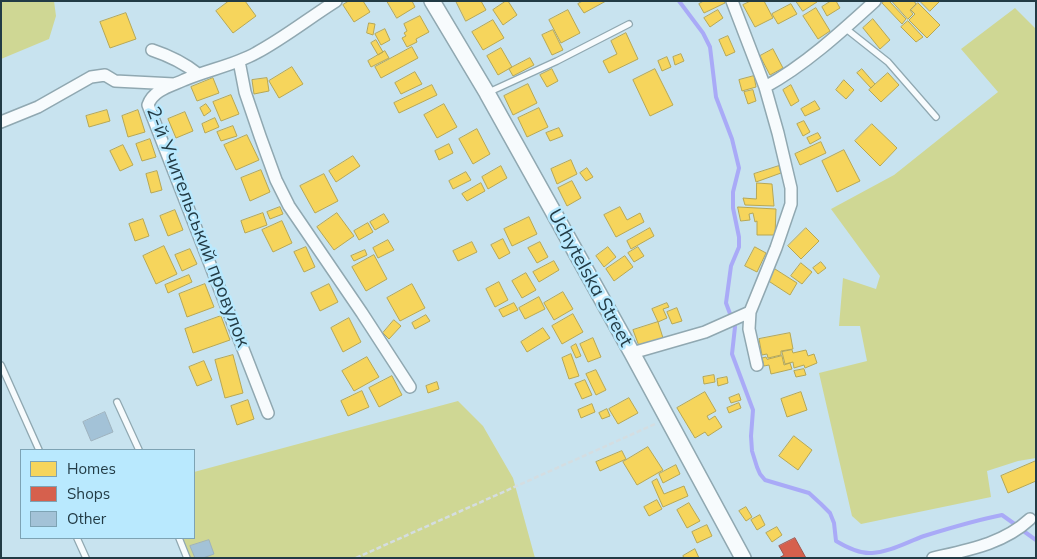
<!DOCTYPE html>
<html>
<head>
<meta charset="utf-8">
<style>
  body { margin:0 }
  #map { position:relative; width:1037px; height:559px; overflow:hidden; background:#c8e3ef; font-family:Mulish,sans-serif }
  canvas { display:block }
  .frame { position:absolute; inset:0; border:2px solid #223b45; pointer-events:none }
  .legend { position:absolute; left:20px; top:449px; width:175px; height:90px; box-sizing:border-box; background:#b9e9fe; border:1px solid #7da3b4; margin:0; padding:6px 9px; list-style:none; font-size:15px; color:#223b45 }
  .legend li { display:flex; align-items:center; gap:10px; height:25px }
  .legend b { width:25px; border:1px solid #7da3b4 }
</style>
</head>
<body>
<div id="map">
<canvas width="1037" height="559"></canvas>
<div class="frame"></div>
<ul class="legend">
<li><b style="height:14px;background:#f6d55c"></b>Homes</li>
<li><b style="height:14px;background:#d6604d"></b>Shops</li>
<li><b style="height:14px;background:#a3c2d7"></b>Other</li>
</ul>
</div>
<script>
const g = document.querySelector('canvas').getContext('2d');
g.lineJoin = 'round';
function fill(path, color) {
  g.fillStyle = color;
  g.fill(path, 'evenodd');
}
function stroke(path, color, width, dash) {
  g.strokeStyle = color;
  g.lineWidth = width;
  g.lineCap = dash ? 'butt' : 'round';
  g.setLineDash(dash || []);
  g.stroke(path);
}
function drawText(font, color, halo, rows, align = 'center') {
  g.font = font + ' Mulish,sans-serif';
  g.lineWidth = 5;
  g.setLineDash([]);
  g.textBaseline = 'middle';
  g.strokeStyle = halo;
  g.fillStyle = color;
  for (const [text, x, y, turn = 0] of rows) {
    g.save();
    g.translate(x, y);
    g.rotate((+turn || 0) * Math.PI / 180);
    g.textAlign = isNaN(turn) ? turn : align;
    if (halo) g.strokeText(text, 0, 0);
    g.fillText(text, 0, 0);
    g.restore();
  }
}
fill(new Path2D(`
  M1,1H54L56,16L49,39L1,59Z
  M1015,8L1036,29V458L1018,461L987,471L991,497L861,524L852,516L819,373L867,361L860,326H839L843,278L876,289L880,276L831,209L894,175L998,92L961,49Z
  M458,401L483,426L513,478L535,558H190L182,538H194V472Z`), '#cfd794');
const homes = new Path2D(`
  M229,1H245L256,16L233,33L216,11Z
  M349,1H363L370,12L354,22L343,5Z
  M387,1H412L415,7L397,18Z
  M456,1H481L486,10L466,21Z
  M506,1H508L517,15L503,25L493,10Z
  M583,1H606L584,13L578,4Z
  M704,1H724L725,3L704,13L699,4Z
  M751,1H764L773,18L755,27L743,5Z
  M796,1H817V2L803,11Z
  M831,1H836L840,8L827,16L822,7Z
  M885,1H889L906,19L902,24L882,3Z
  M892,1H914L916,4L910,10L913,14L908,19Z
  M920,1H940L930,11Z
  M918,3L940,25L927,38L909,20L915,14L911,10Z
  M791,4L797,14L778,24L772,14Z
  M816,8L830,31L818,39L803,16Z
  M568,10L580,33L561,43L549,20Z
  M718,10L723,18L710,27L704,18Z
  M126,13L136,39L110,48L100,22Z
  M420,16L429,32L416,39L417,42L407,47L402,38L406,36L404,33L407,31L404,24Z
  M873,19L890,40L880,49L863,28Z
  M493,20L504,38L483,50L472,32Z
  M908,21L923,37L916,42L901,27Z
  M369,23L375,24L373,35L367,33Z
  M385,29L390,40L381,45L375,34Z
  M553,30L563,50L552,55L542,35Z
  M626,33L638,59L609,73L603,61L617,54L611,41Z
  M728,36L735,52L726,56L719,40Z
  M376,40L383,52L378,55L371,43Z
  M412,47L418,58L381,78L375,67Z
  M501,48L512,67L498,75L487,56Z
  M773,49L783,68L770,75L760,56Z
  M385,51L389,58L371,67L368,61Z
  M681,54L684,61L675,65L673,57Z
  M667,57L671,67L662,71L658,61Z
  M530,58L534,65L513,76L509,69Z
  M292,67L303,84L279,98L269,81Z
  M552,69L558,81L547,87L540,75Z
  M655,69L673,105L650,116L633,80Z
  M862,69L875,84L871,88L857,73Z
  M415,72L422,84L401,94L395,83Z
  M888,73L899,85L881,102L869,90Z
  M754,76L756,87L742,91L739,80Z
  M213,78L219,93L197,101L191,87Z
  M267,78L269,91L254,94L252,80Z
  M844,80L854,90L846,99L836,90Z
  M528,84L537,103L513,115L504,96Z
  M432,85L437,95L399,113L394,103Z
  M791,85L799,101L791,106L783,90Z
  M753,90L756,101L748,104L744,92Z
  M231,95L239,114L221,121L213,102Z
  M815,101L820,109L805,116L801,109Z
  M206,104L211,111L204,116L200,108Z
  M444,104L457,127L437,138L424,115Z
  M539,108L548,127L527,137L518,118Z
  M107,110L110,121L89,127L86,116Z
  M138,110L145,132L128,137L122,116Z
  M185,112L193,131L176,138L168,119Z
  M215,118L219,127L205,133L202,124Z
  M804,121L810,132L803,136L797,124Z
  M872,124L897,148L880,166L855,141Z
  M233,126L237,136L221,141L217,132Z
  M559,128L563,136L550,141L546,133Z
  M477,129L490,154L473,164L459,139Z
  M818,133L821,138L810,144L807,138Z
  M247,135L259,160L236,170L224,145Z
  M150,139L156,157L142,161L136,144Z
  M821,142L826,153L800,165L795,154Z
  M449,144L453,153L439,160L435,151Z
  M123,145L133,165L120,171L110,151Z
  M844,150L860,181L837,192L822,161Z
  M353,156L360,166L336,182L329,171Z
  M571,160L577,174L557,184L551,169Z
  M501,166L507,178L488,189L482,177Z
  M779,166L781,173L756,182L754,174Z
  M587,168L593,177L586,181L580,173Z
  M261,170L270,192L250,201L241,178Z
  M157,171L162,190L151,193L146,174Z
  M466,172L471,180L453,189L449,181Z
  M324,174L338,201L315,213L300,186Z
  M572,181L581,198L567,206L558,188Z
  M481,183L485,191L467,201L462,194Z
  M757,183L772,184L774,206L745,205L743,198L756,199Z
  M280,207L283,214L270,219L267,212Z
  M620,207L627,220L640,213L644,222L616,237L604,215Z
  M738,207L776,209L775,235H757V221L755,222L753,213L749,214L750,220L741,221Z
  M175,210L183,230L168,236L160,216Z
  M263,213L267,225L245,233L241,221Z
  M337,213L354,236L334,250L317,227Z
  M384,214L389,222L375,230L370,222Z
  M529,217L537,234L512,246L504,229Z
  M143,219L149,236L135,241L129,224Z
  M282,221L292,243L273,252L262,230Z
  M368,223L373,232L359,240L354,231Z
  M650,228L654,236L631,249L627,241Z
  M806,228L819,241L801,259L788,246Z
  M503,239L510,253L499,259L491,245Z
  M388,240L394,250L378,258L373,248Z
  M472,242L477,252L458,261L453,251Z
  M540,242L548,257L537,263L528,248Z
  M164,246L177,274L156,284L143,256Z
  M306,247L315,267L304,272L294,252Z
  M608,247L616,257L604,267L596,256Z
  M638,247L644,256L634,262L628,253Z
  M755,247L766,253L757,272L745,266Z
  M190,249L197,264L182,271L175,255Z
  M365,250L367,255L354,261L351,256Z
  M374,255L387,279L366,291L352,267Z
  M625,256L633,267L614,281L606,269Z
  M554,261L559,270L539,282L533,272Z
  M821,262L826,268L818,274L813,268Z
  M801,263L812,272L802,284L791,276Z
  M775,269L797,283L790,295L767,280Z
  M526,273L536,290L522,298L512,281Z
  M189,275L192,282L168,293L165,285Z
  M499,282L508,300L495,307L486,289Z
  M205,284L214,307L187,317L179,294Z
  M329,284L338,302L320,311L311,293Z
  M412,284L425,308L400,321L387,298Z
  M563,292L573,309L554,320L544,303Z
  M539,297L545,309L525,319L519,308Z
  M514,303L518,310L503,317L499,310Z
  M667,303L669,307L663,309L667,318L658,322L652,309Z
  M677,308L682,321L672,324L667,312Z
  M573,314L583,332L562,344L552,326Z
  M426,315L430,321L415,329L412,323Z
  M221,316L230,340L193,353L185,329Z
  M349,318L361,342L343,352L331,328Z
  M394,320L401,326L389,339L383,333Z
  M658,322L663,338L639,346L633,330Z
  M543,328L550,338L527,352L521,342Z
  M790,333L793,349L781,351V355L768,358L767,354L762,355L759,339Z
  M593,338L601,357L588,362L580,344Z
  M576,344L581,356L576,358L571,347Z
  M792,350L793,353L806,350L808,356L814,354L817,363L805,368L804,365L794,368L793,362L785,364L782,352Z
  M571,354L579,376L569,379L562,358Z
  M233,355L243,393L225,398L215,360Z
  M782,356L784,365L790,363L792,369L771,374L769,365L764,366L762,358L766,357L767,359Z
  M367,357L379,377L354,391L342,371Z
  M204,361L212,380L197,386L189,367Z
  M804,369L806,375L796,377L794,371Z
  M596,370L606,390L596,395L586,374Z
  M714,375L715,382L704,384L703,377Z
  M392,376L402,395L379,407L369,388Z
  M727,377L728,383L718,386L717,379Z
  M585,380L592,395L582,399L575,384Z
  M437,382L439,389L428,393L426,386Z
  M362,391L369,407L348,416L341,401Z
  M705,392L716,411L707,416L709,420L715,416L722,427L708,436L705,432L695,438L677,408Z
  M801,392L807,410L787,417L781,399Z
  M739,394L741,400L731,403L729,398Z
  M629,398L638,413L618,424L609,409Z
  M248,400L254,419L237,425L231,406Z
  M739,403L741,408L729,413L727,408Z
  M592,404L595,412L581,418L578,410Z
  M607,409L610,416L602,419L599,413Z
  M794,436L812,450L798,470L779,456Z
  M648,447L663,470L637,485L623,462Z
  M622,451L626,459L600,471L596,462Z
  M1036,461V481L1008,493L1001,476Z
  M676,465L680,474L663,483L659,474Z
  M657,479L664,494L684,486L688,496L663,507L652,482Z
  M657,500L662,509L649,516L644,507Z
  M689,503L700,521L687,528L677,510Z
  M746,507L752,517L746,521L739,511Z
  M760,515L765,525L757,530L751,520Z
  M707,525L712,536L697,543L692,532Z
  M777,527L782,535L772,542L766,533Z
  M695,549L699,558H684L683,556Z`);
fill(homes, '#f6d55c');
stroke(homes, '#b6a755', 1);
const shops = new Path2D(`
  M795,538L806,558H779L784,555L779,546Z`);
fill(shops, '#d6604d');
stroke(shops, '#a0554b', 1);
stroke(new Path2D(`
  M679,1L703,33L710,47L716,97L732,139L739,168L733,192V208L739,237V247L731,266L726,303L735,327L732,354L753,410L751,436L752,451L757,467L760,474L765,480L809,493L821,504L830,513L834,523L836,541C846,547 861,554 872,553C890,552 907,542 924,536C950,528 976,520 1002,515L1016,525
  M1022,530L1036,540`), '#a9aaf7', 4);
const building = new Path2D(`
  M105,412L113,432L91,441L83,422Z
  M209,540L214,554L203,558H195L190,546Z`);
fill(building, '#a3c2d7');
stroke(building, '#9eb2be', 1);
const service = new Path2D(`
  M845,28L888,62L936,117
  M487,93L557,61L629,24
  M1,365L39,450
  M117,402L139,450
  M77,538L86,558
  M179,538L187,558`);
const minor = new Path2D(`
  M152,50C170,56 183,62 198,74
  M239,61L245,92L260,136L276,180L289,206L362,313L410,387
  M765,87C805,65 841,32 875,1
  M1,122L38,107L91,77L105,75L115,81L174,84
  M750,312L749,329L757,365
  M632,353L705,332L750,312L776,248L791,204V188L778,133L765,87L732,1
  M268,413L148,105C153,90 171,86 184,80C207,70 235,65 256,53C284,38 309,18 336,1
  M933,558C968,550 1003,544 1030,519`);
const secondary = new Path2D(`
  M432,1L487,93L632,353L743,558`);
stroke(service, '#90a8b1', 8);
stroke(minor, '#90a8b1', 14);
stroke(secondary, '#90a8b1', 18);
stroke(new Path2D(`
  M356,558L655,424`), '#d4dde1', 2.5, [5, 2.5]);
stroke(service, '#f7fbfd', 5.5);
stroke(minor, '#f7fbfd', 11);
stroke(secondary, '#f7fbfd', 15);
drawText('19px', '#223b45', '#b9e9fe', [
  ["2-й Учительський провулок",198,227,69],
  ["Uchytelska Street",590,278,61]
]);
</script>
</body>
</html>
